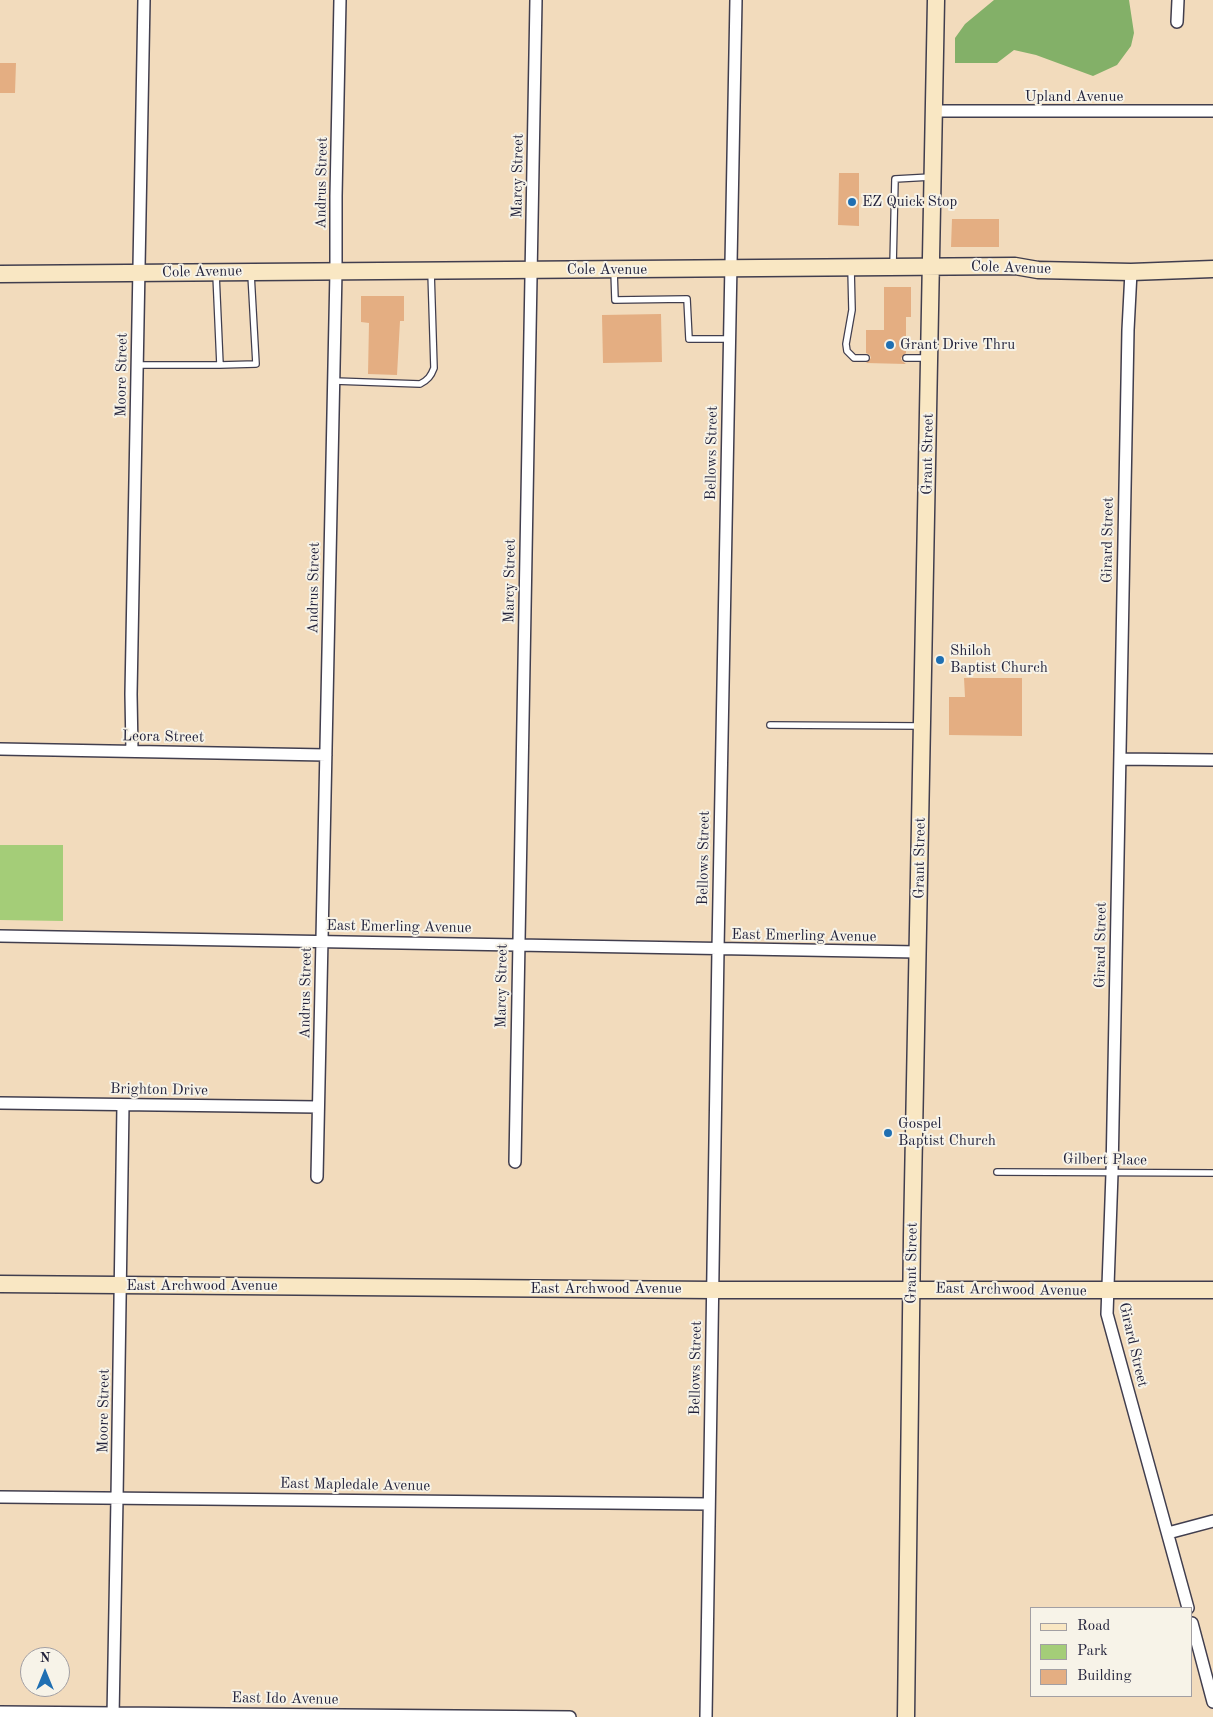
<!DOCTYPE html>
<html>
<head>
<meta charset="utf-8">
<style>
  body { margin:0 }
  #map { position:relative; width:1213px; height:1717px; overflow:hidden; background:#f2dbbc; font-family:"Old Standard TT",serif }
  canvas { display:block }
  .legend { position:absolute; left:1030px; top:1607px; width:162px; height:90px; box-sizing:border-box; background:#f7f3e8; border:1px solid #a29fa3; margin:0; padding:6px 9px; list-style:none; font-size:15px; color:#22223b }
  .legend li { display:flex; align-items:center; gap:10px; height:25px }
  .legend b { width:25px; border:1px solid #a29fa3 }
  .north { position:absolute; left:20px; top:1647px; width:50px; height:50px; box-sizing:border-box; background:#f7f3e8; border:1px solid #a29fa3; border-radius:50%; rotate:0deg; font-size:14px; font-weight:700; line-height:20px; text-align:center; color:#22223b }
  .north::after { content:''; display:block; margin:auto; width:18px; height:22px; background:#1f6fb2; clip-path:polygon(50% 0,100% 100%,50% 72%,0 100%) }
</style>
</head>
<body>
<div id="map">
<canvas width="1213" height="1717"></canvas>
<ul class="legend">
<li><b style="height:6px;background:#f9e7c3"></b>Road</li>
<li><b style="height:14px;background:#a4cd78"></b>Park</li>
<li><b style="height:14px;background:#e4ae82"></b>Building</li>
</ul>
<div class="north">N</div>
</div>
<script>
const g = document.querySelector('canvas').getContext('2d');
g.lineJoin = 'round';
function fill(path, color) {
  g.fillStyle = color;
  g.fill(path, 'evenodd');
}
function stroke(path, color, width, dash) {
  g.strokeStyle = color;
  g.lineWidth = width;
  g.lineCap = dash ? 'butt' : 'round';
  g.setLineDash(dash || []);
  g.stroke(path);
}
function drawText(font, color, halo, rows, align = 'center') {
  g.font = font + ' "Old Standard TT",serif';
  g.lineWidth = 4;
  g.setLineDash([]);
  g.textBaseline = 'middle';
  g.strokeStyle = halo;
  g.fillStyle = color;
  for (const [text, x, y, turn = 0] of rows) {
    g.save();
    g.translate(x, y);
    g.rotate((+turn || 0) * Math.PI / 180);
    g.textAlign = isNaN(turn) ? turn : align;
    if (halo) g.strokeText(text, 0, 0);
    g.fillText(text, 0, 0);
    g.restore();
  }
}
fill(new Path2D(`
  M0,845H63V921L0,920Z`), '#a4cd78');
fill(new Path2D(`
  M994,0H1129L1134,33L1131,46L1117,65L1093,76L1036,55L1014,50L997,63H955V38L965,24Z`), '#83b068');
fill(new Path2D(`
  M0,63H16L15,93H0Z
  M839,173H859V226L838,225Z
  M952,219H999V247H951Z
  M884,287H911V317H906V353L901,358L902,361L906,364L866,363L871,358L870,355L866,353V330H884Z
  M361,296H404V321H400L397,375L368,374L369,323L361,322Z
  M661,314L662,362L603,363L602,315Z
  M964,678H1022V736L949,735V697H965Z`), '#e4ae82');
const lane = new Path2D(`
  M893,266L895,179L931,177
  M851,268L852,310L846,344L847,351L854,358H866
  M614,270L615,300L687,299L689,339H729
  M906,358H927
  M137,365H220L216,274
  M220,365L256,364L251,274
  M334,381L420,384C428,380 431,376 434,368L431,271
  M770,725L920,726
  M997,1172L1213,1173`);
const street = new Path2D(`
  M1177,22L1178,0
  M934,111H1213
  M1131,272L1128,330L1112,1173L1107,1314L1188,1608
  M0,749L326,755
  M132,751L131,694L144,0
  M1120,759L1213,760
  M0,936L918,952
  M0,1103L318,1107
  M515,1162L536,0
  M317,1177L336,271V196L340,0
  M0,1497L709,1504
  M1168,1533L1213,1521
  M1192,1623L1213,1702
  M0,1712L570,1717
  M113,1717L117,1498L123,1105
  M706,1717L718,949L736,0`);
const secondary = new Path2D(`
  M0,274L1015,266L1038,270L1131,272L1213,269
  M0,1284L712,1290H1213
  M906,1717L912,1237L936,0`);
stroke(lane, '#413e4e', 8);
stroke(street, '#413e4e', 14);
stroke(secondary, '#413e4e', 19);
stroke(lane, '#fff', 5.5);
stroke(street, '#fff', 11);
stroke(secondary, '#f9e7c3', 16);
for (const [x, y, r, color] of [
  [852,202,5,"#1f6fb2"],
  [890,345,5,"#1f6fb2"],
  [940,660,5,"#1f6fb2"],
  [888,1133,5,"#1f6fb2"]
]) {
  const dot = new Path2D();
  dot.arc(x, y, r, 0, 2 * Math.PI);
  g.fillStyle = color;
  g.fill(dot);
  stroke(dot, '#f7f3e8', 2);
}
drawText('15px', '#22223b', '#f7f3e8', [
  ["Upland Avenue",1074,97],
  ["Marcy Street",518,176,-89],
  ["Andrus Street",322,183,-89],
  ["Cole Avenue",1011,268,2],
  ["Cole Avenue",607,270],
  ["Cole Avenue",202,272,-1],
  ["Moore Street",122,375,-89],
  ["Bellows Street",712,453,-89],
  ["Grant Street",928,454,-89],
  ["Girard Street",1108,540,-89],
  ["Marcy Street",510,581,-89],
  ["Andrus Street",314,588,-89],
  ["Leora Street",163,737,1],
  ["Bellows Street",704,858,-89],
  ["Grant Street",920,858,-89],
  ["East Emerling Avenue",399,927,1],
  ["East Emerling Avenue",804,936,1],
  ["Girard Street",1101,945,-89],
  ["Marcy Street",502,986,-89],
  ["Andrus Street",306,993,-89],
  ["Brighton Drive",159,1090,1],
  ["Gilbert Place",1105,1160,1],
  ["Grant Street",912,1263,-89],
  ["East Archwood Avenue",202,1286],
  ["East Archwood Avenue",606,1289],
  ["East Archwood Avenue",1011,1290,1],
  ["Girard Street",1133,1345,77],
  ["Bellows Street",696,1368,-89],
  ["Moore Street",104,1411,-89],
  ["East Mapledale Avenue",355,1485,1],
  ["East Ido Avenue",285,1699,1]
]);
drawText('15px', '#22223b', '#f7f3e8', [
  ["EZ Quick Stop",862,202],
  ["Grant Drive Thru",900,345],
  ["Shiloh",950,651],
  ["Baptist Church",950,668],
  ["Gospel",898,1124],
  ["Baptist Church",898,1141]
], 'left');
</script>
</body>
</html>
